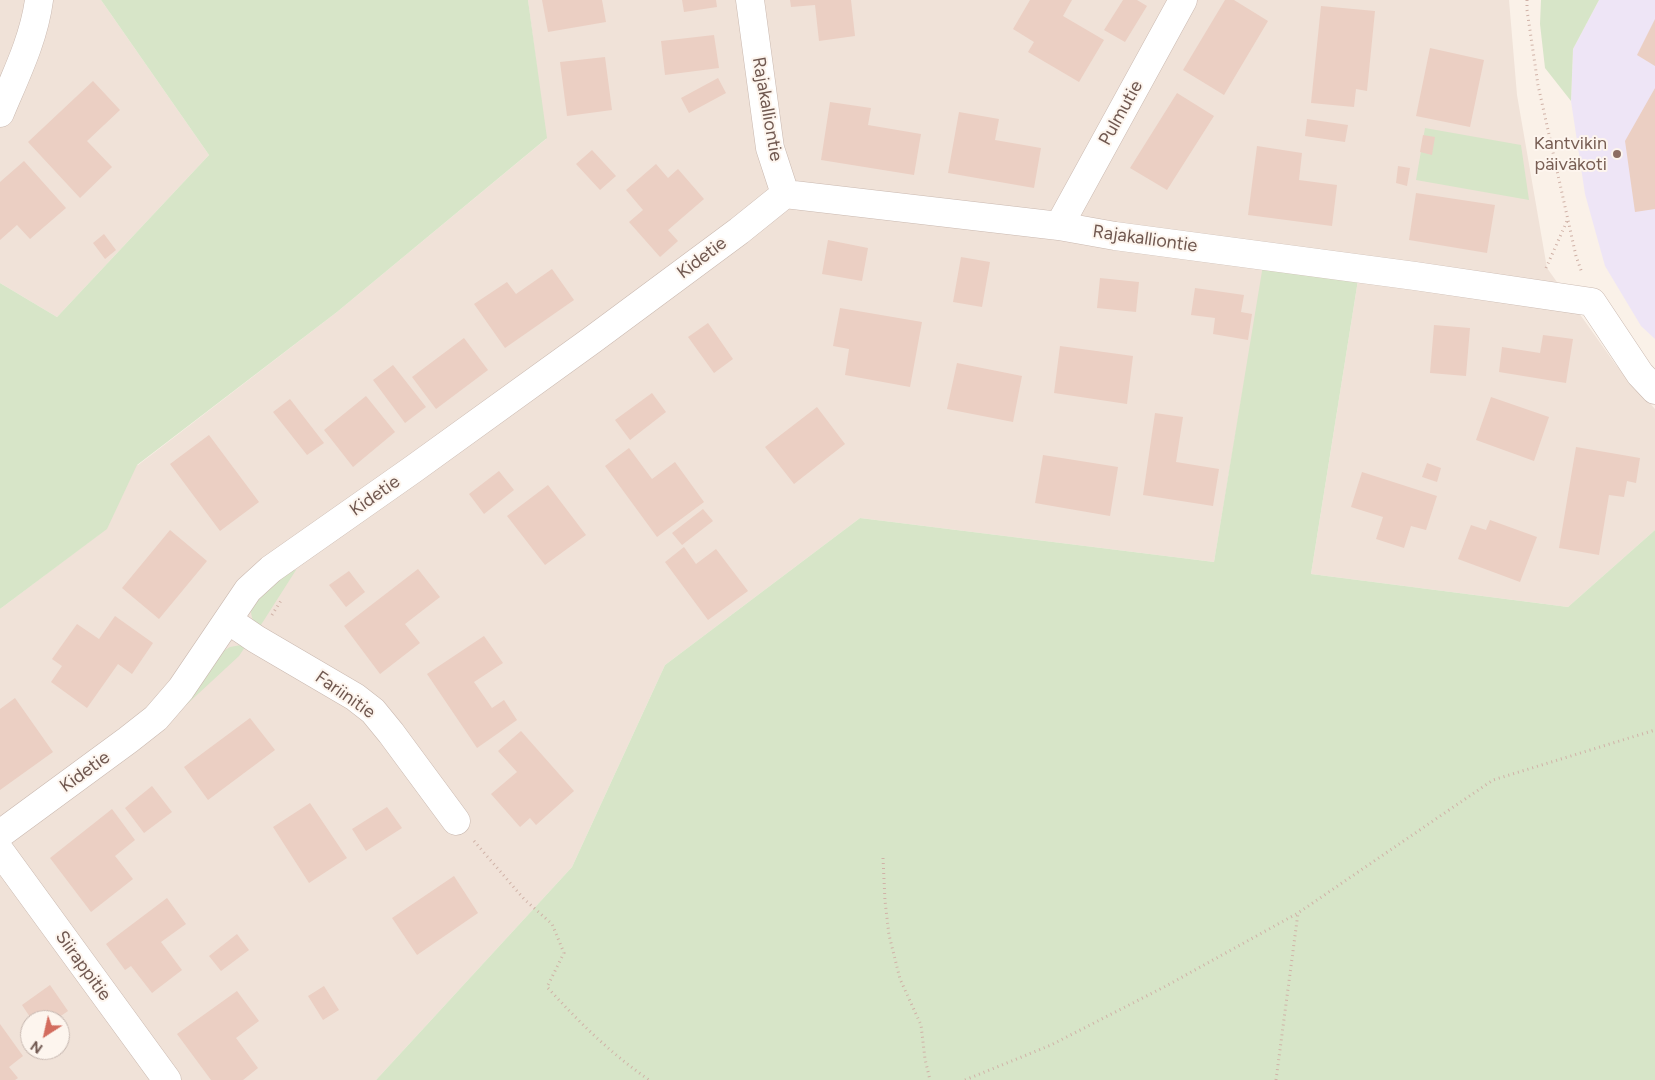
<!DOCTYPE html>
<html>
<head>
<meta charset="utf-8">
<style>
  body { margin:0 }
  #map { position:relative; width:1655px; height:1080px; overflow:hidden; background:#faf1e8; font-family:Figtree,sans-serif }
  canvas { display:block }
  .north { position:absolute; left:20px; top:1010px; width:50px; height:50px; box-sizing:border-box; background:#fdf5ee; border:1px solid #c5b6af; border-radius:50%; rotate:215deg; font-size:14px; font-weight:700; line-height:20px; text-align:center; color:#705850 }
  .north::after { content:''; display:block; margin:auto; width:18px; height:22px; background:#d36c5e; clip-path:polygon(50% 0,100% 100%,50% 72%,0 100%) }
</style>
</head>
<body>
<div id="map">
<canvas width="1655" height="1080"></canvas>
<div class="north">N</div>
</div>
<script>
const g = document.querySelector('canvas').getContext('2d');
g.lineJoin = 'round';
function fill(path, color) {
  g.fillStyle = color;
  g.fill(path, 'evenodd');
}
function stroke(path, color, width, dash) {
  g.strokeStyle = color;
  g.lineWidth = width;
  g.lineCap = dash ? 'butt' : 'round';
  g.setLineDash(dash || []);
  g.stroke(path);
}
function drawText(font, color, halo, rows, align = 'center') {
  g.font = font + ' Figtree,sans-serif';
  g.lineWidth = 4;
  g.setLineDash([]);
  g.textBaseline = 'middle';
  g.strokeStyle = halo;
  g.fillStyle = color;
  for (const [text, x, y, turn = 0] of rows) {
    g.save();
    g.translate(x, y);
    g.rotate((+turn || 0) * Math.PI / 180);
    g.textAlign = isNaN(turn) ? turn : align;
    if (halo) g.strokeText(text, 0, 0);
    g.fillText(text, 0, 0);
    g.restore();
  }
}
fill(new Path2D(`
  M0,0H101L209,155L57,317L0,283Z
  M528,0H1509L1517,95L1547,268L1616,365L1655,409V530L1568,607L1311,574L1358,280L1264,265L1214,562L860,518L665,665L572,867L376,1080H0V609L106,529L0,469L138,465L337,312L546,139ZM30,1020H60V1050H30Z`), '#f0e2d8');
fill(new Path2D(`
  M1599,0H1655V339L1641,326L1605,266L1585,194L1571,101L1573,49Z`), '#eee5f6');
fill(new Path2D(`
  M101,0H528L547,138L337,312L137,465L107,529L0,609V283L57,317L209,155Z
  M1541,0H1599L1573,49L1571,101L1545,68L1540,24Z
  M1425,128L1521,145L1529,200L1416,180Z
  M1263,265L1358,280L1311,574L1568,607L1655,530V1080H376L572,867L665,665L860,518L1214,562Z
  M290,570H296L259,628C235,603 273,584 290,570Z
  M241,645L245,647L239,656L185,706L220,653L230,647Z`), '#d7e5c8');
fill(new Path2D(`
  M542,0H602L606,22L548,32Z
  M682,0H716L717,7L684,12Z
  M790,0H851L855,36L819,41L815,5L791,7Z
  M1030,0H1072L1063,16L1104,40L1079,82L1028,52L1034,42L1013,29Z
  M1123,0H1137L1147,6L1125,42L1104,30Z
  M1225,0H1234L1268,21L1224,95L1183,70Z
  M1321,6L1375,11L1367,91L1356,89L1354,107L1311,103Z
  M1655,19V66L1637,55Z
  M714,35L719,68L665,75L661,41Z
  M1430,48L1484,60L1470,127L1416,116Z
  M605,57L612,110L567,116L560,62Z
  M718,78L726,93L689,113L681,98Z
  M93,81L120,110L87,141L112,167L80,198L28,142Z
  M1655,88V209L1635,212L1625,141Z
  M1177,93L1214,116L1167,190L1130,168Z
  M830,102L871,108L868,125L921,134L914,175L821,160Z
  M959,112L999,119L995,140L1041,148L1034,188L948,173Z
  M1307,119L1348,125L1345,142L1305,136Z
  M1423,135L1435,137L1432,155L1420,152Z
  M1257,146L1302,153L1299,180L1337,185L1332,226L1248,215Z
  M592,150L616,176L600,190L576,164Z
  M24,161L66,208L30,239L17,225L0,240V182Z
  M656,164L668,178L678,169L704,199L668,230L678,241L660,257L629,222L643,210L626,190Z
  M1398,166L1410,168L1407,186L1396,183Z
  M1416,193L1495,205L1487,253L1409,240Z
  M104,234L116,250L105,259L93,243Z
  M828,240L868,248L862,281L822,274Z
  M961,257L990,262L982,307L953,302Z
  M552,269L574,300L505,348L474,304L507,282L516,294Z
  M1100,278L1139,282L1136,312L1097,308Z
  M1195,288L1244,295L1241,312L1252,314L1248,340L1213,334L1215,318L1191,315Z
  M840,308L922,322L910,387L845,375L849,349L833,346Z
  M708,323L733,359L714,373L688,337Z
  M1434,325L1470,328L1466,376L1430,373Z
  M1543,335L1573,339L1566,383L1499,372L1502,347L1540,353Z
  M464,338L488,370L436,409L412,377Z
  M1060,346L1133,356L1127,404L1054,393Z
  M957,363L1022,376L1013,422L947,409Z
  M393,365L426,407L405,423L373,380Z
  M652,393L666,412L630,440L615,420Z
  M366,396L395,432L353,467L324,430Z
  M1491,397L1549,417L1534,461L1476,440Z
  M290,399L324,443L307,455L273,412Z
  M817,407L845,444L794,484L765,447Z
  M1155,413L1183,417L1176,462L1219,469L1213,506L1143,495Z
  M209,435L259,502L220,531L170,464Z
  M1576,447L1640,458L1636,483L1627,481L1624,497L1609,495L1599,555L1559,548Z
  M629,448L652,479L675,462L704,502L657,537L605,466Z
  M1043,455L1118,467L1110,516L1035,503Z
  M1427,463L1441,468L1437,482L1422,477Z
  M499,471L514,490L484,514L469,494Z
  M1362,472L1437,496L1426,530L1411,526L1404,548L1376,539L1383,517L1351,507Z
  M548,485L586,535L545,565L507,516Z
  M703,509L713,521L682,545L672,533Z
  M1490,520L1537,537L1520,582L1458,559L1471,525L1486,530Z
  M170,530L207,561L159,619L122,588Z
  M684,547L696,564L716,549L748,591L708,620L665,562Z
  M418,569L440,597L405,624L420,643L380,674L344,626Z
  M349,571L365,592L346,607L329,585Z
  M115,616L153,643L132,674L118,664L87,708L51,682L62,666L52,659L77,624L99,639Z
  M484,636L503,663L474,682L492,708L504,700L517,720L477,748L427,674Z
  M15,698L53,752L0,790V709Z
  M250,718L275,750L208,800L184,767Z
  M521,731L574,791L536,825L530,818L520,827L491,794L517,772L498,751Z
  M152,786L172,812L144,833L125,808Z
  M310,803L347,858L309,883L273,827Z
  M387,807L402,828L366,851L352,829Z
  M112,809L135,840L115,856L133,879L91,912L50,858Z
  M454,876L478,913L417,955L392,918Z
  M167,898L186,924L161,942L182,970L152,993L131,966L125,970L106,944Z
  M237,934L249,950L221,971L209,956Z
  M50,985L68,1011L55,1020H32L22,1005Z
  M324,986L339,1010L323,1020L308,996Z
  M237,991L259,1021L236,1038L258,1068L243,1080H211L177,1034Z
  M0,1024L23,1056L9,1067L18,1078L15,1080H0Z`), '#ebcfc3');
const minor = new Path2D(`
  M750,0L770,148L785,194L1059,226L1115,236L1415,276L1592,302L1640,374L1655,390
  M0,113C15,77 34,39 39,0
  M1059,226L1183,0
  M228,620L256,639L355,697L373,711L391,733L456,821
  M0,834L128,740L156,718L181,689L248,590L271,569L412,470L592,340L739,231L785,194
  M0,851L167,1080`);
stroke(minor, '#cab9b0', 29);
stroke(new Path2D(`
  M1527,0V10L1538,85L1576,256L1582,273
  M1546,268L1567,221
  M272,615L282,599
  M474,841L524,899L552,924L564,953L547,987C579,1022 610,1053 649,1080
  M883,858L885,901L889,935L900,979L921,1025L925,1059L930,1080
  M965,1080L1051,1045L1166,986L1298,913L1493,780L1655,730
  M1276,1080L1298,913`), '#d0b2a7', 3, [1, 4]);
stroke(minor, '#fff', 28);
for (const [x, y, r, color] of [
  [1617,154,5,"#8d6e63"]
]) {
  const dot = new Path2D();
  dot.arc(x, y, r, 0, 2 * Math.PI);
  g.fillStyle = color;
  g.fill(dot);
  stroke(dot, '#fdf5ee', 2);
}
drawText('18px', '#705850', '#fdf5ee', [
  ["Rajakalliontie",767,109,80],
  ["Pulmutie",1121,113,-61],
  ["Rajakalliontie",1145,239,8],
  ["Kidetie",702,258,-37],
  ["Kidetie",375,496,-35],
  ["Fariinitie",345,695,35],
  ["Kidetie",85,772,-36],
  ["Siirappitie",83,966,54]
]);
drawText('18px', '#785e54', '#fdf5ee', [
  ["Kantvikin",1607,144],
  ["päiväkoti",1607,165]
], 'right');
</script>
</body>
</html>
